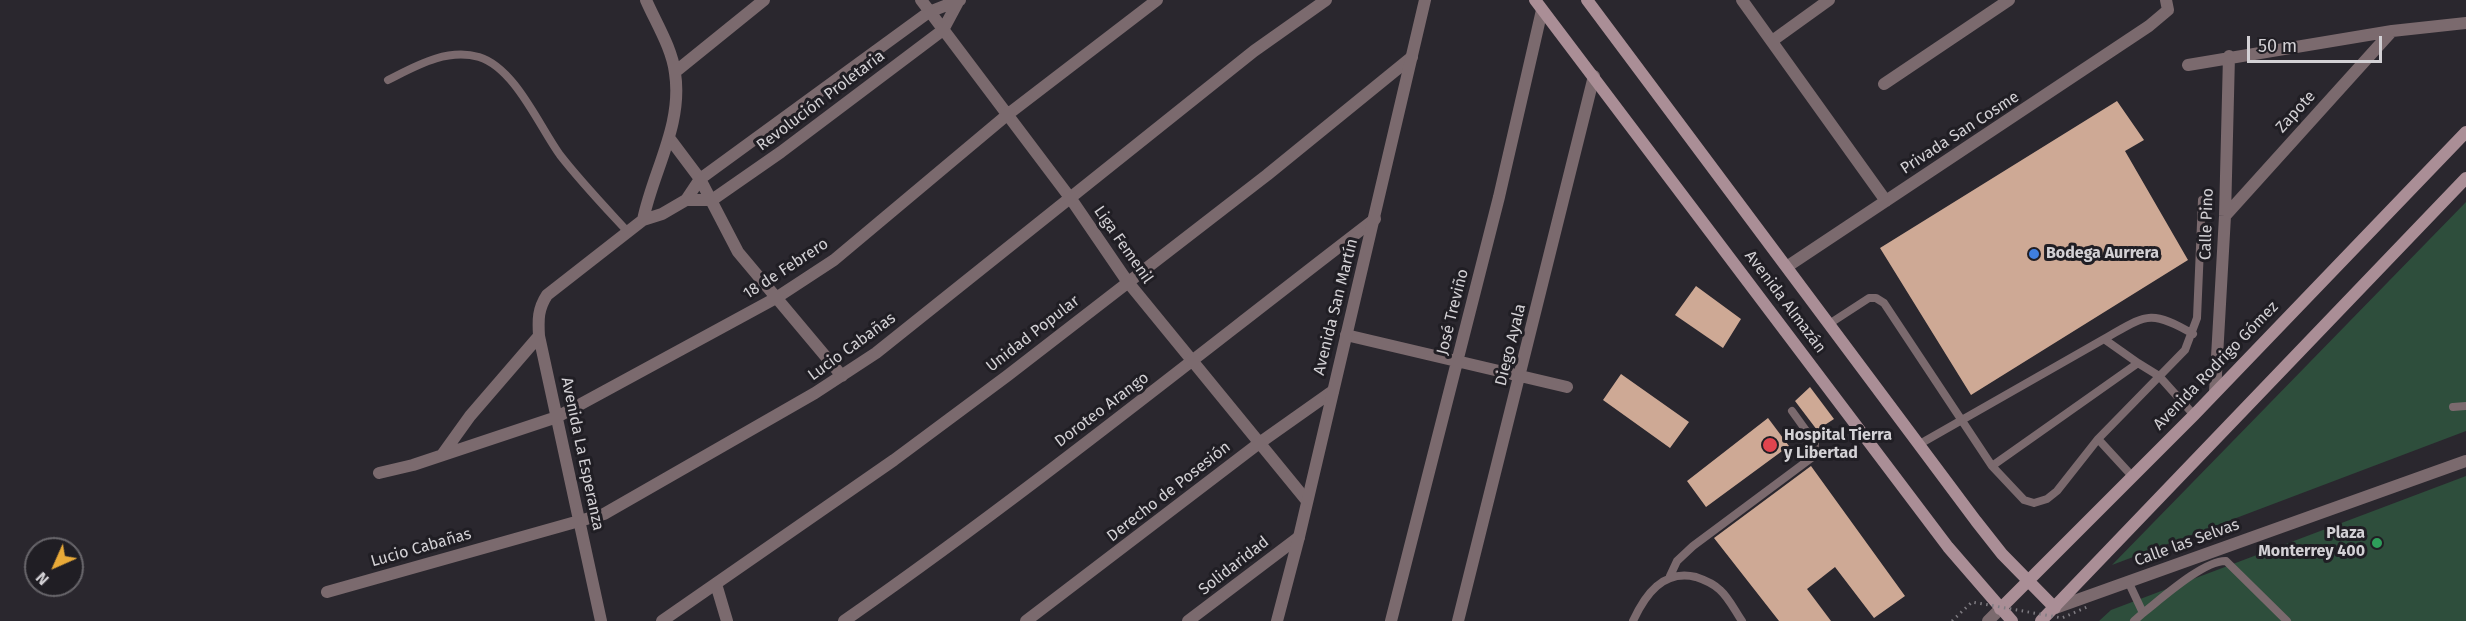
<!DOCTYPE html>
<html>
<head>
<meta charset="utf-8">
<style>
  body { margin:0 }
  #map { position:relative; width:2466px; height:621px; overflow:hidden; background:#2a272e; font-family:"Fira Sans",sans-serif }
  canvas { display:block }
  .north { position:absolute; left:24px; top:537px; width:60px; height:60px; box-sizing:border-box; background:#201e24; border:2px solid #68666b; border-radius:50%; rotate:225deg; font-size:16px; font-weight:700; line-height:24px; text-align:center; color:#d3d1d5 }
  .north::after { content:''; display:block; margin:auto; width:21px; height:27px; background:#e9aa38; clip-path:polygon(50% 0,100% 100%,50% 72%,0 100%) }
  .scale { position:absolute; left:2247px; top:36px; width:135px; height:27px; box-sizing:border-box; border:3px solid #d3d1d5; border-top:0; padding-left:8px; font-size:18px; line-height:21px; white-space:nowrap; color:#d3d1d5; -webkit-text-stroke:4px #201e24; paint-order:stroke }
</style>
</head>
<body>
<div id="map">
<canvas width="2466" height="621"></canvas>
<div class="north">N</div>
<div class="scale">50 m</div>
</div>
<script>
const g = document.querySelector('canvas').getContext('2d');
g.lineJoin = 'round';
function fill(path, color) {
  g.fillStyle = color;
  g.fill(path, 'evenodd');
}
function stroke(path, color, width, dash) {
  g.strokeStyle = color;
  g.lineWidth = width;
  g.lineCap = dash ? 'butt' : 'round';
  g.setLineDash(dash || []);
  g.stroke(path);
}
function drawText(font, color, halo, rows, align = 'center') {
  g.font = font + ' "Fira Sans",sans-serif';
  g.lineWidth = 6;
  g.setLineDash([]);
  g.textBaseline = 'middle';
  g.strokeStyle = halo;
  g.fillStyle = color;
  for (const [text, x, y, turn = 0] of rows) {
    g.save();
    g.translate(x, y);
    g.rotate((+turn || 0) * Math.PI / 180);
    g.textAlign = isNaN(turn) ? turn : align;
    if (halo) g.strokeText(text, 0, 0);
    g.fillText(text, 0, 0);
    g.restore();
  }
}
fill(new Path2D(`
  M2466,202V431L2112,565Z
  M2466,476V621H2099L2111,610Z`), '#2e4e3c');
fill(new Path2D(`
  M2117,101L2144,140L2125,151L2188,260L1971,395L1880,248Z
  M1696,286L1741,319L1723,348L1675,315Z
  M1621,374L1689,422L1670,448L1603,400Z
  M1810,387L1834,419L1817,430L1795,401Z
  M1768,418L1789,446L1706,507L1687,481Z
  M1811,466L1905,596L1874,618L1835,567L1807,589L1831,621H1779L1714,538Z`), '#cea995');
stroke(new Path2D(`
  M388,80C416,66 446,48 479,57C515,68 539,126 560,155C581,182 604,206 627,231
  M1829,324L1869,298H1876L1884,303L1992,466L2024,500L2034,503L2047,499L2057,491L2098,439L2185,350L2197,318L2202,200
  M2104,339C2145,316 2149,308 2193,334
  M2453,407L2466,406
  M2098,439L2132,476
  M1918,445L2104,339L2138,363
  M1992,466L2138,363L2159,376L2194,415
  M1670,576L1677,561L1693,546L1814,456L1815,443L1792,411
  M2128,581L2143,613L2134,621
  M2143,613C2161,599 2204,560 2226,561L2287,621
  M1633,621C1645,595 1663,569 1696,577C1705,580 1713,583 1720,590C1729,598 1735,611 1742,621`), '#7b6a6e', 8);
stroke(new Path2D(`
  M921,0L1071,199L1127,281L1307,501
  M1742,0L1886,201
  M1772,41L1829,0
  M2188,65L2392,31L2466,23
  M675,72L764,0
  M1884,84L2009,0
  M670,139L700,179L738,252L842,376
  M686,200H712L781,152L943,30L958,2
  M2225,216L2392,31
  M643,220C653,171 683,125 675,73C672,48 656,23 646,0
  M1788,266L2149,26L2168,10L2166,0
  M1346,335L1567,387
  M2215,392L2225,216L2229,56
  M442,455L470,416L539,336
  M379,473L413,465L557,417L776,298L834,260L1007,115L1157,0
  M716,584L727,621
  M327,592L604,514L815,393L876,353L1254,51L1326,0
  M2055,608L2466,461
  M601,621L539,336C538,319 538,309 547,295L643,220L662,214L686,200L700,179L929,12L960,0
  M662,621L894,460L1007,376L1267,175L1412,57
  M844,621C1026,494 1199,354 1375,219
  M1026,621L1258,444L1333,391
  M1188,621L1299,537
  M1391,621L1499,197L1542,10
  M1458,621L1594,76`), '#7b6a6e', 12);
stroke(new Path2D(`
  M1277,621L1299,537L1425,0
  M1988,621L2000,609`), '#7b6a6e', 12);
stroke(new Path2D(`
  M1535,0L1948,547L2012,621
  M1587,0L1976,521L2002,554L2055,608
  M2000,609L2194,415L2466,132
  M2041,621L2466,178`), '#aa8e96', 12);
stroke(new Path2D(`
  M1952,621L1972,602L2062,618L2087,607`), '#7f7c82', 3, [1.5, 4.5]);
for (const [x, y, r, color] of [
  [2034,254,6,"#3f7fe0"],
  [1770,445,8,"#e0444e"],
  [2377,543,6,"#2e9e5b"]
]) {
  const dot = new Path2D();
  dot.arc(x, y, r, 0, 2 * Math.PI);
  g.fillStyle = color;
  g.fill(dot);
  stroke(dot, '#201e24', 2);
}
drawText('16px', '#d3d1d5', '#201e24', [
  ["Revolución Proletaria",821,101,-37],
  ["Zapote",2296,112,-48],
  ["Privada San Cosme",1960,133,-33],
  ["Calle Pino",2207,224,-88],
  ["Liga Femenil",1123,245,55],
  ["18 de Febrero",786,269,-33],
  ["Avenida Almazán",1785,302,53],
  ["Avenida San Martín",1336,307,-76],
  ["José Treviño",1453,312,-76],
  ["Unidad Popular",1033,334,-38],
  ["Diego Ayala",1511,345,-76],
  ["Lucio Cabañas",852,347,-36],
  ["Avenida Rodrigo Gómez",2216,366,-46],
  ["Doroteo Arango",1102,410,-37],
  ["Avenida La Esperanza",582,454,78],
  ["Derecho de Posesión",1169,492,-38],
  ["Calle las Selvas",2187,543,-20],
  ["Lucio Cabañas",421,548,-16],
  ["Solidaridad",1234,566,-38]
]);
drawText('bold 16px', '#d3d1d5', '#201e24', [
  ["Bodega Aurrera",2046,254],
  ["Hospital Tierra",1784,436],
  ["y Libertad",1784,454],
  ["Plaza",2365,534,"right"],
  ["Monterrey 400",2365,552,"right"]
], 'left');
</script>
</body>
</html>
